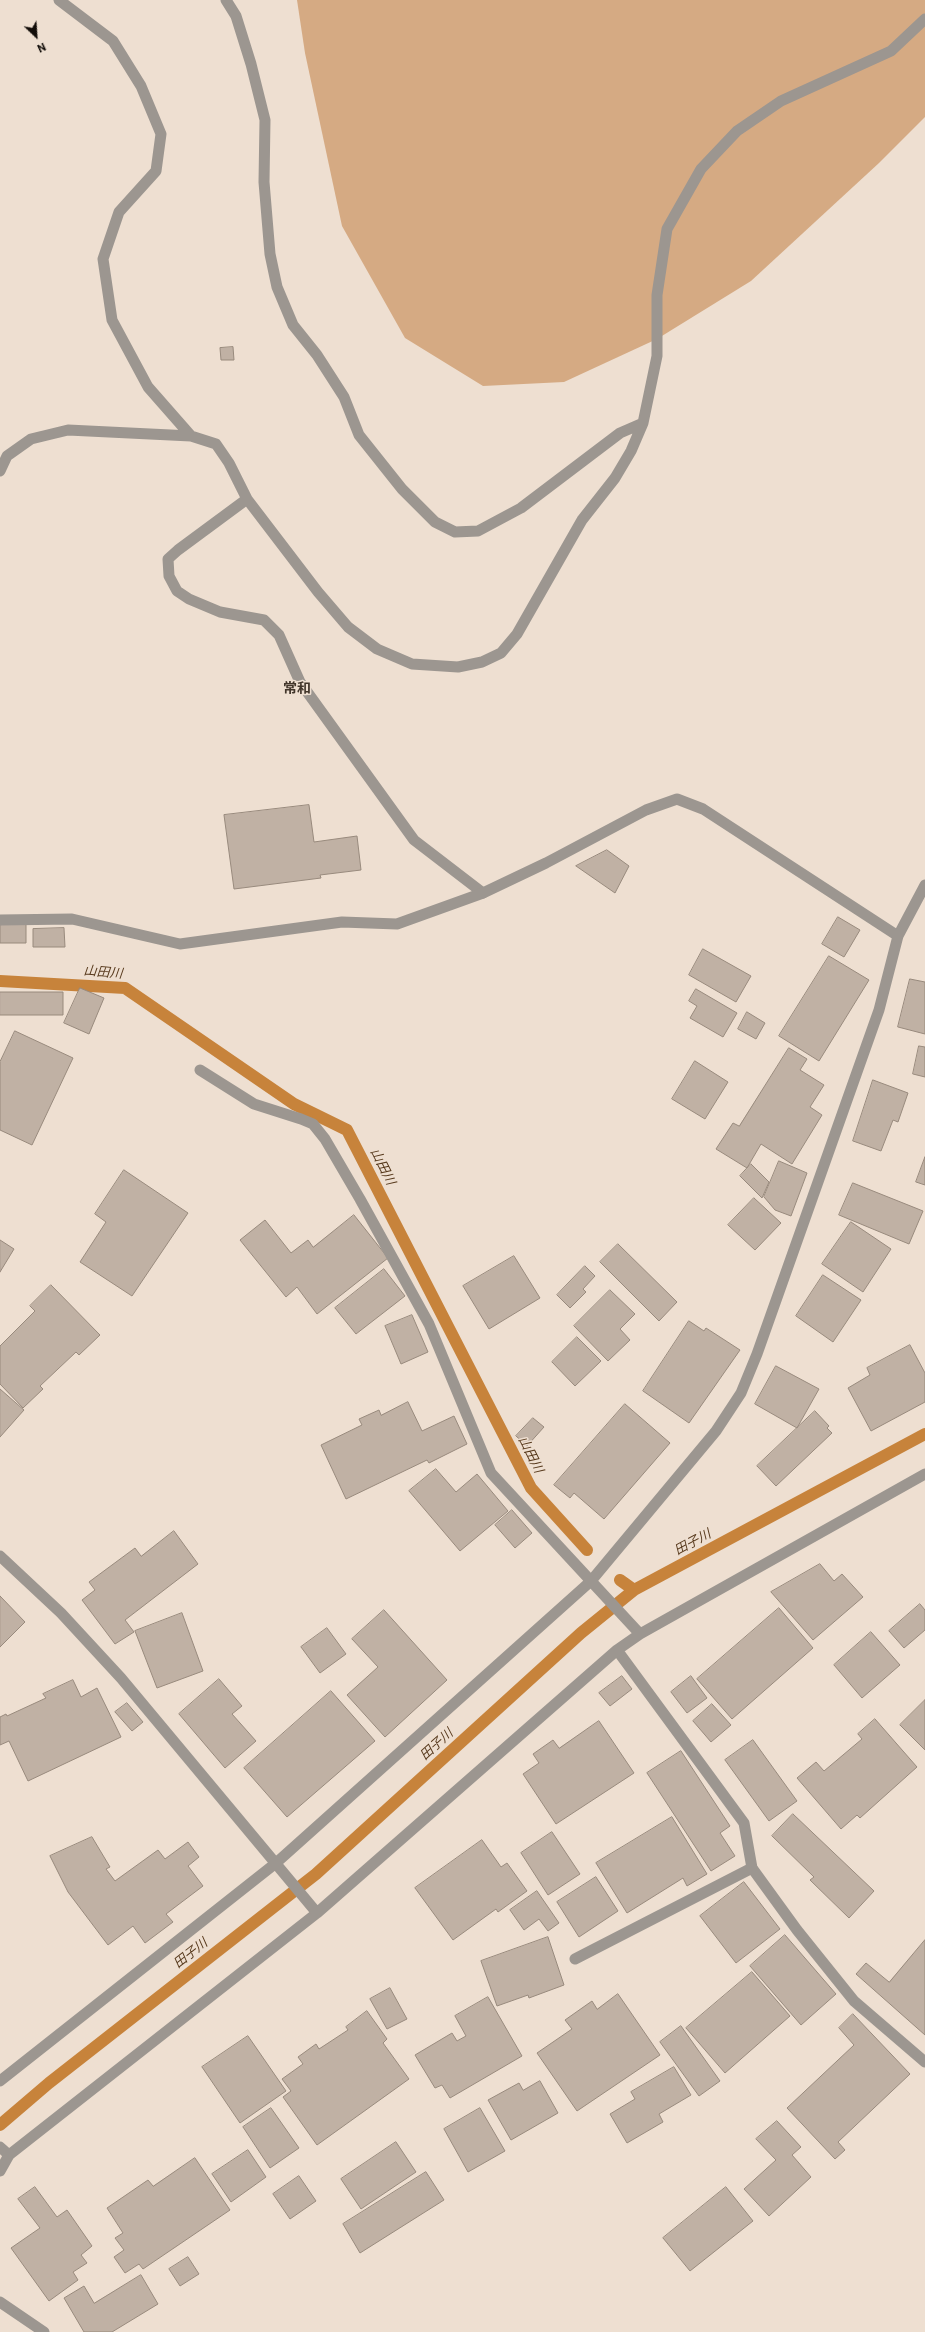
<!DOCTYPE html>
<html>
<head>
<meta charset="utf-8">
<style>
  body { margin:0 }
  #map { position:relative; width:925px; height:2332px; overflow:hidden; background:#eedfd1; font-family:Roboto,sans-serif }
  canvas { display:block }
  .north { position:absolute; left:16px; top:16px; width:40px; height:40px; -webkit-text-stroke:3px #eedfd1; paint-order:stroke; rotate:155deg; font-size:11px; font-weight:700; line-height:16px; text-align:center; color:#120d09 }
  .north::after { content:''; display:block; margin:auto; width:14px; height:18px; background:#120d09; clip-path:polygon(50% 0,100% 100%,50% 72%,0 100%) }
</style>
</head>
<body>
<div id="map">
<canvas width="925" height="2332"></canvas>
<div class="north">N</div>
</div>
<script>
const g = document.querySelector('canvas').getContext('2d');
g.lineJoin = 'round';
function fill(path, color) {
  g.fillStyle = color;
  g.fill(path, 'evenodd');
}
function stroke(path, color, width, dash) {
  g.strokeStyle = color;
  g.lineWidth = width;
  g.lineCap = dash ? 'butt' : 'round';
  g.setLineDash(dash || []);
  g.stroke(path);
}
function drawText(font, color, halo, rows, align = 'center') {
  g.font = font + ' Roboto,"Noto Sans JP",sans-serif';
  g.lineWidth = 3;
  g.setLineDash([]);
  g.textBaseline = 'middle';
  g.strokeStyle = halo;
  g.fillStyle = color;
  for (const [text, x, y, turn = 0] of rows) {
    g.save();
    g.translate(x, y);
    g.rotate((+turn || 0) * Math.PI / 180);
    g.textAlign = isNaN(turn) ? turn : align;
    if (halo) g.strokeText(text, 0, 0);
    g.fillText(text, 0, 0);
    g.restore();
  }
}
fill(new Path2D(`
  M297,0H925V117L879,163L751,281L657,339L564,382L483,386L405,338L342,226L305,53Z`), '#d5aa83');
stroke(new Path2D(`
  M0,981L125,988L294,1104L347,1130L531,1488L587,1550
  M620,1580L634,1590
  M0,2125L49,2083L316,1874L581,1633L634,1590L925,1434`), '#c7833b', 12);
const building = new Path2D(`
  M233,347L234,360H221L220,348Z
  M309,805L314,842L357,836L361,870L320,875L321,878L234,889L224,815Z
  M607,850L629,866L615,893L576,866Z
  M838,917L860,930L844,957L822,944Z
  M26,924V943H0V925Z
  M64,928L65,947H33V929Z
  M703,949L751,976L736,1002L689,975Z
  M829,956L869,980L819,1061L779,1036Z
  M910,979L925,982V1034L898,1027Z
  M80,988L104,998L89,1034L64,1023Z
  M696,989L737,1013L723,1037L690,1018L697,1006L689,1001Z
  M0,992H63V1015H0Z
  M747,1012L765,1023L756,1039L738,1029Z
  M15,1031L73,1058L32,1145L0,1130V1062Z
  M919,1046L925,1047V1077L913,1074Z
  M789,1048L807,1059L800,1070L824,1085L810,1107L822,1115L792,1164L761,1144L747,1168L716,1149L733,1123L739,1126Z
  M695,1061L728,1082L705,1119L672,1099Z
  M873,1080L908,1093L898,1122L893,1120L881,1151L853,1141Z
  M925,1157V1185L916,1182Z
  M779,1161L807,1173L791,1216L775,1210L764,1197Z
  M751,1164L769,1182L762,1198L740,1176Z
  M124,1170L188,1213L132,1296L80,1262L106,1222L95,1214Z
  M853,1183L923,1211L909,1244L839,1215Z
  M754,1198L781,1223L755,1250L728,1225Z
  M354,1215L388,1258L317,1314L297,1287L286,1297L240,1240L265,1220L291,1253L308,1240L313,1247Z
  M851,1222L891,1249L863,1292L822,1264Z
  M0,1240L14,1249L0,1272Z
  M618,1244L677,1302L659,1321L600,1262Z
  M514,1256L540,1298L489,1329L463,1286Z
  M585,1266L595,1276L583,1289L586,1292L570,1308L557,1295Z
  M384,1269L405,1296L356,1334L335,1308Z
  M823,1275L861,1300L833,1342L796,1316Z
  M51,1285L100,1335L79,1355L76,1352L40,1386L43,1389L23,1408L0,1384V1346L35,1311L30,1306Z
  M610,1290L635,1314L620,1329L630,1340L608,1361L574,1326Z
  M412,1315L428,1352L401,1364L385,1326Z
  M689,1321L704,1331L706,1328L740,1350L689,1423L643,1391Z
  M577,1337L601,1361L575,1386L552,1362Z
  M910,1345L925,1373V1402L871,1431L848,1388L870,1375L867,1368Z
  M776,1366L819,1389L797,1428L755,1404Z
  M0,1389L24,1410L0,1437Z
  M408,1402L422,1431L454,1416L467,1444L429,1463L427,1460L346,1499L321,1445L362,1425L359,1419L379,1410L381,1415Z
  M625,1404L670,1443L604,1519L574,1493L570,1498L554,1485Z
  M815,1411L829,1426L827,1428L832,1433L776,1486L757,1466Z
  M533,1418L544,1427L527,1446L516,1436Z
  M436,1469L456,1492L477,1474L508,1511L460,1551L409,1491Z
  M512,1510L532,1533L515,1548L495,1525Z
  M174,1531L198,1564L125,1620L134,1632L115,1644L82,1600L95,1590L89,1582L135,1548L141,1556Z
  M820,1564L834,1581L842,1574L863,1597L813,1640L771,1592Z
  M0,1596L25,1622L0,1647Z
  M920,1604L925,1610V1630L904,1648L889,1631Z
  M779,1608L813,1648L732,1719L697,1679Z
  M384,1610L447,1680L385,1737L347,1695L378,1667L352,1639Z
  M182,1613L203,1671L157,1688L135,1631Z
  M327,1628L346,1654L320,1673L301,1647Z
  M871,1632L900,1665L862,1698L834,1665Z
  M622,1676L632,1689L610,1706L599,1693Z
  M691,1676L707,1698L687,1713L671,1692Z
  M219,1679L242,1706L232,1714L256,1741L225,1768L179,1714Z
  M73,1680L81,1697L97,1688L121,1737L28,1781L9,1741L0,1745V1717L6,1714L7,1716L46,1698L43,1694Z
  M331,1691L375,1741L287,1817L244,1768Z
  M925,1700V1750L900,1725Z
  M127,1703L143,1722L132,1731L115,1712Z
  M712,1704L731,1725L711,1742L693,1721Z
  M875,1719L917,1767L860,1818L857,1815L841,1829L797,1778L816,1762L824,1771L862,1739L858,1734Z
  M599,1721L634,1773L556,1824L523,1774L539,1763L533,1754L553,1740L559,1748Z
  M753,1740L797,1801L769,1821L725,1760Z
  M681,1751L730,1826L720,1833L735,1856L711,1871L647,1773Z
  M793,1814L874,1891L849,1918L810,1880L814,1877L772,1836Z
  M672,1817L707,1874L687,1886L683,1878L627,1913L596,1863Z
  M552,1832L580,1874L548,1895L521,1853Z
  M92,1837L110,1867L106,1869L115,1881L158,1850L165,1859L188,1842L199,1857L188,1866L203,1886L166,1914L173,1922L145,1943L133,1926L108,1945L68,1892L50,1856Z
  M482,1840L501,1867L507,1863L527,1891L498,1912L496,1909L453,1940L415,1888Z
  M596,1877L618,1911L579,1937L557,1902Z
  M744,1882L780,1929L736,1963L700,1916Z
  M537,1891L559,1923L548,1931L539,1919L524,1930L510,1910Z
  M785,1935L836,1994L801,2025L750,1966Z
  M548,1937L564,1985L529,1998L528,1995L497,2006L481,1961Z
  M925,1940V2035L856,1974L866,1963L889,1982Z
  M752,1972L790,2016L725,2073L686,2028Z
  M390,1988L407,2019L387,2029L370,1999Z
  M618,1994L660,2055L577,2111L537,2053L572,2029L565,2020L592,2001L597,2009Z
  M488,1997L522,2056L450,2098L442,2085L435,2088L415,2055L452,2033L457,2041L466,2036L455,2016Z
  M367,2011L387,2039L383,2043L409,2079L317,2145L283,2097L291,2091L282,2079L303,2064L298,2057L316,2044L319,2049L348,2030L346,2027Z
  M853,2014L910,2074L838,2142L845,2150L835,2159L787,2108L854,2045L839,2028Z
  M681,2026L720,2081L699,2096L660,2042Z
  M248,2036L286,2091L240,2123L202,2067Z
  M674,2067L691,2095L659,2114L663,2122L627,2143L610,2114L635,2099L631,2092Z
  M540,2081L558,2113L511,2140L488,2100L519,2083L523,2090Z
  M271,2108L299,2148L270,2168L243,2127Z
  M480,2108L505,2151L468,2172L444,2129Z
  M777,2121L801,2147L792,2155L811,2177L769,2216L744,2189L776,2160L756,2139Z
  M396,2142L416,2172L361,2209L341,2179Z
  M248,2150L266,2177L231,2202L212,2174Z
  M195,2158L230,2210L143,2269L139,2264L125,2273L114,2257L124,2250L115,2238L123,2233L107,2208L148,2180L153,2186Z
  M426,2172L444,2200L360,2253L343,2224Z
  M299,2176L316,2201L290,2219L273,2194Z
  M35,2187L57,2217L67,2210L92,2246L81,2255L87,2263L73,2272L78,2280L49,2301L11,2248L40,2228L18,2199Z
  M726,2187L753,2221L690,2271L663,2238Z
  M188,2257L199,2274L180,2286L169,2269Z
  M141,2275L158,2304L112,2332H84L64,2298L84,2286L94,2303Z`);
fill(building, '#c0b1a4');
stroke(building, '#988a7d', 1);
stroke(new Path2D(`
  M59,0L113,41L141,86L161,134L156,171L119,212L103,259L112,320L148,387L191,436
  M226,0L236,16L251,64L265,120L264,182L270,254L277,287L293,325L317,355L344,397L359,435L402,489L435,522L455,532L478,531L521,508L620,433L643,423
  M0,471L7,456L31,439L68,430L191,436L216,444L229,463L247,499L318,592L348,627L377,649L412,664L458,667L482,662L501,653L517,634L582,520L615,478L631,451L643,423L657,356V295L667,229L701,169L737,131L781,101L891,51L925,19
  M247,499L178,550L168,559L169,576L177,591L189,599L220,612L264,620L279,635L300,682L414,840L483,893
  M575,1959L752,1868`), '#9c9690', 11);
stroke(new Path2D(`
  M0,920L72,919L180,944L342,922L397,924L483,893L546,863L646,810L677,799L703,809L898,936
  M200,1070L254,1104L301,1119L313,1124L325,1139L360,1199L429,1324L491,1473L640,1634
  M0,1556L61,1613L121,1678L317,1913
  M617,1650L744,1823L752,1868L797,1930L854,2001L925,2062
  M0,2081L276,1863L591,1581L716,1431L741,1393L757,1354L879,1010L898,936L925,885
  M0,2147L9,2155
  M0,2171L9,2155L317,1913L617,1650L640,1634L925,1474
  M0,2302L44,2332`), '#9c9690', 11);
drawText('italic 13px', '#57391c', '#eedfd1', [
  ["山田川",103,973,5],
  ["山田川",382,1167,63],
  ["山田川",530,1455,63],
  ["田子川",693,1543,-28],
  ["田子川",437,1745,-42],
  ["田子川",191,1954,-38]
]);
drawText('bold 14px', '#42362b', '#eedfd1', [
  ["常和",297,689]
]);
</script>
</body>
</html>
